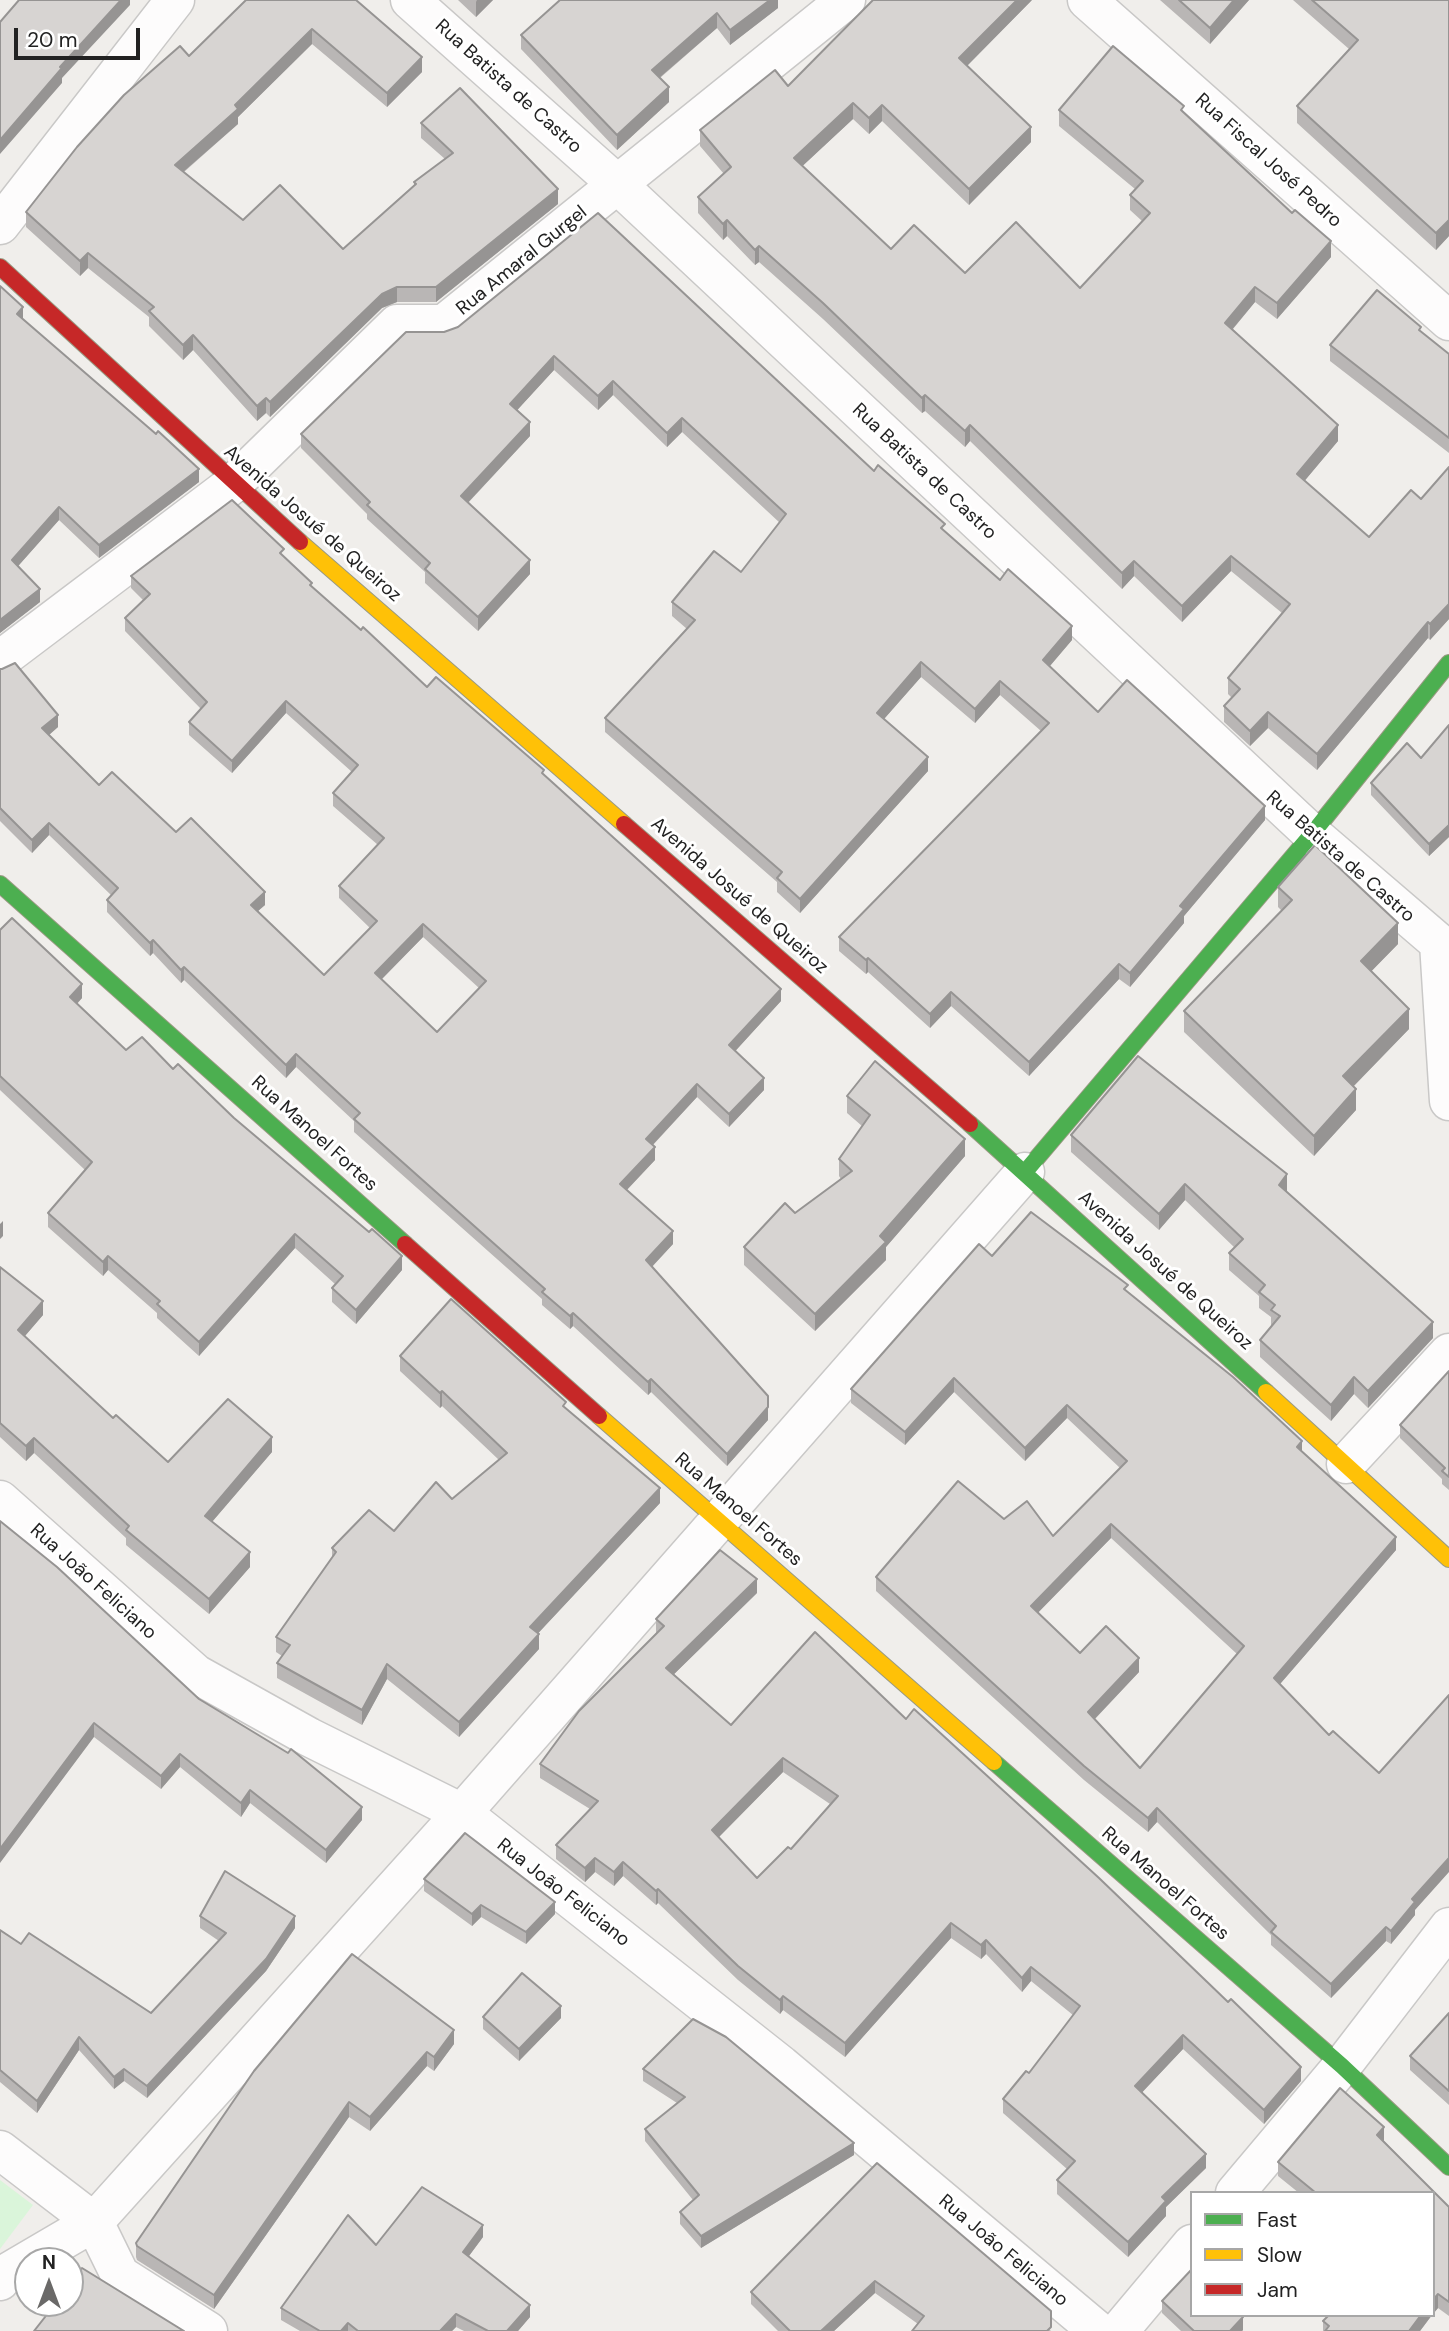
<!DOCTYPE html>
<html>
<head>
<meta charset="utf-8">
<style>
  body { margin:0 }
  #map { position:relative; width:1449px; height:2331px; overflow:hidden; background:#f0eeeb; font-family:"DM Sans",sans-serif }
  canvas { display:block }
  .legend { position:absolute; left:1190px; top:2191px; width:245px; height:126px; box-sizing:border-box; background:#fff; border:2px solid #a7a7a7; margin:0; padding:9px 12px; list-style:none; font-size:21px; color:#222 }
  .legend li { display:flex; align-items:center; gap:14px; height:35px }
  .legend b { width:35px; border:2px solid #a7a7a7 }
  .north { position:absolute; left:14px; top:2247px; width:70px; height:70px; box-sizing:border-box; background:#fff; border:2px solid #a7a7a7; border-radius:50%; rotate:0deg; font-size:19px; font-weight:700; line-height:28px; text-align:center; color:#222 }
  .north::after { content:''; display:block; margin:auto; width:24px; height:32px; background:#6a6968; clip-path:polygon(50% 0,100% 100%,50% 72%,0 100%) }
  .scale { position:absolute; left:14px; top:28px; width:126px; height:32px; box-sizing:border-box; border:4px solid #222; border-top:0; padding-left:9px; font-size:21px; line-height:24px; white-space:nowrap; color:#222; -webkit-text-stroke:5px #fff; paint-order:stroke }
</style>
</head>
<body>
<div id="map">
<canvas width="1449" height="2331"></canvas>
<ul class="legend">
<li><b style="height:9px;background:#4caf50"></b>Fast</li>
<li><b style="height:9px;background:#ffc107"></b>Slow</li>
<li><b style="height:9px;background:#c62828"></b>Jam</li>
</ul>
<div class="north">N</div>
<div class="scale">20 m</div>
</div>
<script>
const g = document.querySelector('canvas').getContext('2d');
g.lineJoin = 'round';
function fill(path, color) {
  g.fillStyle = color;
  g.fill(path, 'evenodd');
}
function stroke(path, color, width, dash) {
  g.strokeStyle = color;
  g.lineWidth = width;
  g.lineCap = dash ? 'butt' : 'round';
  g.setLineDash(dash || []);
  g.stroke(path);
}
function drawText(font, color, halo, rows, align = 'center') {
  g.font = font + ' "DM Sans",sans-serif';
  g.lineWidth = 6;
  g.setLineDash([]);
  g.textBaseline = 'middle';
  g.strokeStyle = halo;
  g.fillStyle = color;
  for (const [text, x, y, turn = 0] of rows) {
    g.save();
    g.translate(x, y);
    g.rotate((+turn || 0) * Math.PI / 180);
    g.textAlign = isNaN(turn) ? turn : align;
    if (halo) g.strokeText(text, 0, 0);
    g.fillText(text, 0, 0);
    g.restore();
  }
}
fill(new Path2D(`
  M0,2180L33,2205L0,2249Z`), '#daf5da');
const street = new Path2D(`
  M410,0L617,184L1312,834L1439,943
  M1087,0L1449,321
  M0,225L175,0
  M0,660L233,484L397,324H444L846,0
  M1439,943L1449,1101
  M1346,1464L1449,1353
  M0,1500L196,1674L309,1737L462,1813L781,2065L1098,2331
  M0,2150L94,2222L120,2275L208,2331
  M1235,2193L1342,2066L1449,1927
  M0,2281L5,2274L94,2222L462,1813L1025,1172
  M1119,2331L1192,2244`);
const fast = new Path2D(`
  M0,884L405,1244
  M970,1124L1266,1392
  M1025,1172L1312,834L1449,663
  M994,1762L1342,2066L1449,2167`);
const slow = new Path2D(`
  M300,542L624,824
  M1266,1392L1449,1559
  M599,1416L994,1762`);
const jam = new Path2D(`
  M0,267L300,542
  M624,824L970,1124
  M405,1244L599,1416`);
stroke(street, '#c9c8c7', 41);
stroke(fast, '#999a82', 18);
stroke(slow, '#999a82', 18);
stroke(jam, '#999a82', 18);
stroke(street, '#fdfcfc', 38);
stroke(fast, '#4caf50', 16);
stroke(slow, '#ffc107', 16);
stroke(jam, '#c62828', 16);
fill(new Path2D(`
  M245,0H356L422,72L387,107L312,44L238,117V124L184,172L243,220L343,249L414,185V182L445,159L421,138V123L558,204L436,302H397L382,308L270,417L266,413L257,421L193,350L183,360L149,326V317L88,268L80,276L26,227V212L189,56L245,1Z
  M458,0H493L476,17Z
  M778,0V8L730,45L717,28L660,78L669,102L617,150L521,49V35Z
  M1032,0L967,66L1031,142L969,205L882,121L869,134L853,119L802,166L891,249L965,273L1080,288L1142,221L1130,210V195L1135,189L1059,126V110L1184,114L1331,257L1277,319L1255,302L1233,329L1338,441L1304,481L1369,537L1421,499L1449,467V619L1430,640L1428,638L1317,770L1268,728L1250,746L1224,722V706L1232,698L1228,694V678L1282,613L1231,571L1182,622L1134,576L1122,589L970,441L965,447L925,411L922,413L823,319L759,262L755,265L727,236L723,240L698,213V197L724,174L700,146V130L788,86Z
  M1160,0H1249L1210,44Z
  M1293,0H1449V236L1436,250L1297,123V106L1349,49Z
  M598,213L874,471L1000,580L1072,640L1050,666L1098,712L1265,820L1184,916V923L1130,987L1119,979L1029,1076L951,1006L930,1028L868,972L866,974L839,951V937L1041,731L1000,695L975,723L921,677L884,719L928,771L800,913L777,892V882L605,732V718L687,629L672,616V602L741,572L780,523L682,432L667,447L613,395L598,410L554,370L517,410L530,436L468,503L530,574L478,631L425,583V572L367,519V514L301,448V434L444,332L458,327Z
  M23,320L199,482L99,558L59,520L18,566L40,602L0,633Z
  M1421,332L1449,354V453L1330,361V345Z
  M284,557L312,587L427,687L544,775L781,1001L735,1051L764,1090L729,1127L697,1097L653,1145L655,1160L627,1190L673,1244L652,1267L768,1420L727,1466L651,1392L648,1395L573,1326L570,1329L542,1305V1299L354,1132V1121L296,1067L286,1078L184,980L181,983L153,953L150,956L107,912V900L111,895L49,835L32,853L0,821V669L58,727L49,735L99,785L176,832L265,905L258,911L324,975L370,928L339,898V886L378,845L333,806V793L352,772L286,713L232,773L189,735V722L201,709L125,631V618L143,600L131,588V576ZM423,937L479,988L437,1032L381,980Z
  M1449,725V837L1429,856L1371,795V783L1421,758Z
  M1278,887L1398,944L1371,971L1409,1029L1353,1087L1356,1110L1314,1156L1184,1032V1011L1282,911L1278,907Z
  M0,930L82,998L77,1004L126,1050L173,1069L234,1118L402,1270L356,1324L332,1302V1288L335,1284L295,1248L199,1356L157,1318V1313L108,1270L103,1276L48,1227V1213L85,1170L0,1090Z
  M847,1096L965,1156L886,1247V1260L815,1331L744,1265V1247L795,1213L841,1179L839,1176V1159L862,1126L847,1113Z
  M1071,1135L1287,1191H1286L1433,1338L1368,1408L1354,1394L1331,1421L1260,1357V1340L1271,1327V1317L1259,1308V1296L1229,1270V1253L1235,1248L1185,1200L1159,1230L1071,1152Z
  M992,1256L1128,1292L1302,1452L1396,1550L1280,1684L1415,1910V1915L1391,1944L1386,1941L1331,1998L1271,1945V1935L1157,1822L1148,1832L1084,1780L876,1591V1577L1004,1519L1053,1536L1120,1468L1067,1418L1025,1461L954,1392L905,1445L851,1403V1389ZM1111,1538L1237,1654L1140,1768L1095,1719L1139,1672L1080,1653L1037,1613Z
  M0,1267L43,1315L25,1336L113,1418L168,1462L272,1452L212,1522L250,1567L209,1614L126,1545V1538L34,1453L26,1461L0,1437Z
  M400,1356L566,1409L660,1503L538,1633L539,1649L459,1737L387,1679L362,1725L277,1678V1663L282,1656L276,1652V1637L332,1558V1548L394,1531L452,1499L499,1460L442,1406L440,1408L400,1371Z
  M1449,1371V1490L1442,1484V1479L1400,1438V1425Z
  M0,1521L199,1699L362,1820L326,1863L250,1803L241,1817L180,1767L161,1789L94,1737Z
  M757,1593L674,1674L731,1725L906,1719L1301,2081L1264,2124L1183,2049L1142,2092L1206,2168L1166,2207V2216L1128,2257L1057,2194V2180L1067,2169L1003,2113V2099L1029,2073L1073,2015L1031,1981L1022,1992L986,1954L981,1959L951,1938L845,2057L783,2010L780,2014L738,1980L658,1903L656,1905L623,1876L614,1886L595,1872L585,1882L556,1859V1845L590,1809L540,1778V1764L656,1633V1619ZM783,1772L830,1804L791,1849L757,1878L719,1837Z
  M424,1879L555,1914L526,1944L481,1917L472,1926L424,1891Z
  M200,1916L295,1928L266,1971L147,2098L124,2081L114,2089L79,2050L37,2113L0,2082V1930L21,1944L151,2013L219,1941L200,1928Z
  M1449,2013V2105L1410,2070V2056Z
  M483,2017L561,2018L519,2061L483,2029Z
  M454,2044L434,2071L427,2066L370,2131L349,2117L214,2309L137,2260L136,2257V2243L254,2071Z
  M643,2069L854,2155L701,2248L680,2224V2212L693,2200L645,2141V2129L677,2103L643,2081Z
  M1384,2141L1449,2207V2316L1438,2308L1433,2314V2193H1299L1278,2176V2162Z
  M877,2163L1051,2331L918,2324L875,2293L834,2331H778L751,2304V2292Z
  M483,2237L469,2256L530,2317L518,2331H464L456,2327L452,2331H300L281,2320V2308L376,2245Z
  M1162,2301L1243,2330L1242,2331H1181L1162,2313Z
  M1432,2315L1420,2331H1323V2321Z`), '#b9b6b5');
fill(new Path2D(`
  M121,0H130V5L62,78V83L0,154V140L60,67Z
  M477,0H493L476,17V2Z
  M770,0H778V8L730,45V30Z
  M1017,0H1032L959,74V58Z
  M1234,0H1249L1210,44V28Z
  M717,13V28L652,84V70Z
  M312,29V44L238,117V124L175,179V165Z
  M422,57V72L387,107V93Z
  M669,87V102L617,150V135Z
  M853,103V119L794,174V158Z
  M882,105V121L869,134V118Z
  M1031,127V142L969,205V189Z
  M558,189V204L436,302V287Z
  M727,220V236L723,240V224Z
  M1449,220V236L1436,250V233Z
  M1331,241V257L1277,319V303Z
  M759,246V262L755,265V250Z
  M88,253V268L80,276V261Z
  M397,287V302L382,308L270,417V402L382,294Z
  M1255,287V302L1225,338V323Z
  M23,307V320L17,314Z
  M193,335V350L183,360V345Z
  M554,356V370L510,418V404Z
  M613,381V395L598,410V396Z
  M925,395V411L922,413V398Z
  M266,398V413L257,421V406Z
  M682,418V432L667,447V433Z
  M530,422V436L461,510V496Z
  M970,425V441L965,447V431Z
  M1338,425V441L1297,490V474Z
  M199,469V482L99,558V545Z
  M59,507V520L12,573V560Z
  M1231,556V571L1182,622V606Z
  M530,560V574L478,631V617Z
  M1134,561V576L1122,589V573Z
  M40,589V602L0,633V620Z
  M1449,604V619L1430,640V624Z
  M1428,622V638L1317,770V754Z
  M1072,626V640L1043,674V660Z
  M921,662V677L877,727V713Z
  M1000,681V695L975,723V709Z
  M286,701V713L232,773V761Z
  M1268,712V728L1250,746V731Z
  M58,715V727L42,741V728Z
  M928,757V771L800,913V899Z
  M1265,806V820L1184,916V923L1130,987V973L1180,906Z
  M49,823V835L32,853V840Z
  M1449,825V837L1429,856V844Z
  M265,892V905L251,917V905Z
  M1398,923V944L1361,982V961Z
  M423,924V937L375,986V973Z
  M153,940V953L150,956V943Z
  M868,958V972L866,974V960Z
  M1119,964V979L1029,1076V1062Z
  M184,967V980L181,983V970Z
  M82,984V998L70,1011V997Z
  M781,989V1001L729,1058V1045Z
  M951,992V1006L930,1028V1014Z
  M1409,1009V1029L1343,1097V1076Z
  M296,1054V1067L286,1078V1065Z
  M764,1078V1090L729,1127V1114Z
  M697,1084V1097L646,1152V1139Z
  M1356,1089V1110L1314,1156V1136Z
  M965,1139V1156L886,1247V1260L815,1331V1314L880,1236Z
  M655,1147V1160L620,1197V1184Z
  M1287,1174V1191L1279,1201V1185Z
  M1185,1184V1200L1159,1230V1214Z
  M3,1221V1236L0,1239V1224Z
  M673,1231V1244L646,1273V1260Z
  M295,1234V1248L199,1356V1342Z
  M108,1256V1270L103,1276V1262Z
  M402,1256V1270L356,1324V1310Z
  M43,1301V1315L18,1344V1330Z
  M573,1313V1326L570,1329V1316Z
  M1433,1322V1338L1368,1408V1391Z
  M1354,1377V1394L1331,1421V1405Z
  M954,1378V1392L905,1445V1432Z
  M651,1379V1392L648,1395V1382Z
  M442,1391V1406L440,1408V1393Z
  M1067,1405V1418L1025,1461V1448Z
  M768,1407V1420L727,1466V1454Z
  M272,1437V1452L205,1530V1516Z
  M34,1438V1453L26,1461V1446Z
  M1302,1441V1455L1297,1447Z
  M660,1488V1503L530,1642V1627Z
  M1111,1524V1538L1031,1620V1606Z
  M1396,1537V1550L1274,1691V1678Z
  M250,1552V1567L209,1614V1599Z
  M757,1579V1593L666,1682V1668Z
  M539,1634V1649L459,1737V1722Z
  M1139,1658V1672L1088,1726V1712Z
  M387,1664V1679L362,1725V1710Z
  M94,1723V1737L0,1863V1849Z
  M180,1754V1767L161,1789V1776Z
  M783,1758V1772L712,1844V1830Z
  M250,1790V1803L241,1817V1803Z
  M362,1807V1820L326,1863V1850Z
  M1157,1808V1822L1148,1832V1818Z
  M595,1858V1872L585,1882V1868Z
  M1449,1858V1872L1415,1910V1915L1391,1944V1931L1412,1899Z
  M623,1862V1876L614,1886V1872Z
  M658,1889V1903L656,1905V1891Z
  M555,1902V1914L526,1944V1932Z
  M481,1905V1917L472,1926V1914Z
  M295,1916V1928L266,1971L147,2098V2086Z
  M951,1923V1938L845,2057V2043Z
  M1386,1927V1941L1331,1998V1984Z
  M986,1940V1954L981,1959V1945Z
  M1031,1967V1981L1022,1992V1978Z
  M783,1996V2010L780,2014V2000Z
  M561,2006V2018L519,2061V2049Z
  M454,2030V2044L434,2071V2057Z
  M1183,2035V2049L1135,2100V2086Z
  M79,2037V2050L37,2113V2101Z
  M427,2052V2066L370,2131V2117Z
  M1301,2067V2081L1264,2124V2110Z
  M124,2069V2081L114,2089V2077Z
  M349,2102V2117L214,2309V2295Z
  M1384,2127V2141L1377,2149V2135Z
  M854,2143V2155L701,2248V2236Z
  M1206,2154V2168L1166,2207V2216L1128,2257V2242L1162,2197Z
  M483,2225V2237L463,2264V2252Z
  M875,2281V2293L834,2331H821Z
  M1438,2294V2308L1433,2314V2300Z
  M530,2305V2317L518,2331H507Z
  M456,2314V2327L452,2331H440Z
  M1421,2315H1432L1420,2331H1409Z
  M1243,2317V2330L1242,2331H1230Z
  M348,2323V2331H341Z`), '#969493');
const building = new Path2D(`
  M19,0H121L60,67L62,68L0,140V22Z
  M246,0H356L422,57L387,93L312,29L235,105L238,109L175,165L243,220L280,185L343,249L416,184L414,182L453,153L421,123L460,88L558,189L436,287H397L382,294L270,402L266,398L257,406L193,335L183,345L149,311L154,307L88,253L80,261L26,212L77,147L124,95L180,46L189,56Z
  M560,0H770L730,30L717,13L652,70L669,87L617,135L521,35Z
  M873,0H1017L959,58L1031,127L969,189L882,105L869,118L853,103L794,158L891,249L914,225L965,273L1016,222L1080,288L1150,213L1130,195L1143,181L1059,110L1113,46L1184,106L1181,110L1292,213L1295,210L1331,241L1277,303L1255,287L1225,323L1338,425L1297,474L1369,537L1411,490L1421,499L1449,467V604L1430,624L1428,622L1317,754L1268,712L1250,731L1224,706L1240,689L1228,678L1290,604L1231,556L1182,606L1134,561L1122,573L970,425L965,431L925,395L922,398L823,303L759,246L755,250L727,220L723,224L698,197L731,167L700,130L775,70L788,86Z
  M1179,0H1234L1210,28Z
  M1312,0H1449V220L1436,233L1297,106L1358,40Z
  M598,213L874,471L878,465L945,524L941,528L1000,580L1008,569L1072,626L1043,660L1098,712L1127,680L1265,806L1180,906L1184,909L1130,973L1119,964L1029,1062L951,992L930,1014L868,958L866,960L839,937L1049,723L1000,681L975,709L921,662L877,713L928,757L800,899L777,878L782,872L605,718L695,620L672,602L714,551L741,572L786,514L682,418L667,433L613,381L598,396L554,356L510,404L530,422L461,496L530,560L478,617L425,569L430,563L367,505L370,502L301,434L406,332H444L458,327Z
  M0,286L23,307L17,314L156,434L158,431L199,469L99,545L59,507L12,560L40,589L0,620Z
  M1377,290L1421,327L1419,330L1449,354V438L1330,345Z
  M232,500L284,549L280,553L312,583L310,585L361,630L363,627L427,687L436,677L544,770L542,773L781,989L729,1045L764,1078L729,1114L697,1084L646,1139L655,1147L620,1184L673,1231L646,1260L768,1396V1407L727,1454L651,1379L648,1382L573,1313L570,1316L542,1292L545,1289L354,1119L360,1113L296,1054L286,1065L184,967L181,970L153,940L150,943L107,900L118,888L49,823L32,840L0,808V669H2L15,663L58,715L42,728L99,785L112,772L176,832L191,818L265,892L251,905L324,975L377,921L339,886L384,838L333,793L358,765L286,701L232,761L189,722L207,702L125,618L150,594L131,576ZM423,924L486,981L437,1032L375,973Z
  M1449,725V825L1429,844L1371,783L1407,743L1421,758Z
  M1315,845L1398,923L1361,961L1409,1009L1343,1076L1356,1089L1314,1136L1184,1011L1292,900L1278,887Z
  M12,918L82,984L70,997L126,1050L142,1037L173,1069L178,1064L234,1118L369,1232L372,1229L402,1256L356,1310L332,1288L343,1276L295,1234L199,1342L157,1304L160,1301L108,1256L103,1262L48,1213L92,1162L0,1076V930Z
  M1138,1056L1287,1174L1279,1185L1433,1322L1368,1391L1354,1377L1331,1405L1260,1340L1280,1316L1271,1310L1275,1305L1259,1292L1265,1285L1229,1253L1243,1239L1185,1184L1159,1214L1071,1135Z
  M875,1061L965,1139L880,1236L886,1242L815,1314L744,1247L785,1203L795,1213L852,1171L839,1159L870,1115L847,1096Z
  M1031,1212L1128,1285L1124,1289L1233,1377L1302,1441L1297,1447L1396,1537L1274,1678L1329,1735L1333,1731L1379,1773L1449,1695V1858L1412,1899L1415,1902L1391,1931L1386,1927L1331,1984L1271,1932L1276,1926L1157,1808L1148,1818L1084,1766L876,1577L958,1481L1004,1519L1027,1501L1053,1536L1127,1461L1067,1405L1025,1448L954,1378L905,1432L851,1389L979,1244L992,1256ZM1111,1524L1244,1646L1140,1768L1088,1712L1139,1658L1106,1626L1080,1653L1031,1606Z
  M0,1267L43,1301L18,1330L113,1418L116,1415L168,1462L228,1399L272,1437L205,1516L250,1552L209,1599L126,1530L129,1526L34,1438L26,1446L0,1423Z
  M451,1299L566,1402L563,1406L660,1488L530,1627L539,1634L459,1722L387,1664L362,1710L277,1663L290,1645L276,1637L336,1552L332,1548L369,1510L394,1531L436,1482L452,1499L507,1453L442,1391L440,1393L400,1356Z
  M1449,1371V1477L1442,1471L1445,1468L1400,1425Z
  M0,1521L57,1567L199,1699L288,1753L291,1749L362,1807L326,1850L250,1790L241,1803L180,1754L161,1776L94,1723L0,1849Z
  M720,1550L757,1579L666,1668L731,1725L815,1632L906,1719L914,1709L1099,1878L1228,2002L1231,1999L1301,2067L1264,2110L1183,2035L1135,2086L1206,2154L1162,2197L1166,2201L1128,2242L1057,2180L1075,2161L1003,2099L1026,2071L1029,2073L1080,2006L1031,1967L1022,1978L986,1940L981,1945L951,1923L845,2043L783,1996L780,2000L738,1966L658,1889L656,1891L623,1862L614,1872L595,1858L585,1868L556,1845L598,1801L540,1764L579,1711L664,1626L656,1619ZM783,1758L838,1796L791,1849L788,1847L757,1878L712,1830Z
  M465,1833L555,1902L526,1932L481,1905L472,1914L424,1879Z
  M225,1871L295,1916L266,1959L147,2086L124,2069L114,2077L79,2037L37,2101L0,2070V1930L21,1944L29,1933L151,2013L226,1933L200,1916Z
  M352,1954L454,2030L434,2057L427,2052L370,2117L349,2102L214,2295L137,2246L136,2243L254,2071Z
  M522,1973L561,2006L519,2049L483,2017Z
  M1449,2013V2091L1410,2056Z
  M693,2019L726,2037L854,2143L701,2236L680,2212L699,2195L645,2129L685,2097L643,2069Z
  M1340,2088L1384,2127L1377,2135L1449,2207V2302L1438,2294L1433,2300V2193H1316L1278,2162Z
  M877,2163L1051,2311V2327L1047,2331H912L924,2316L875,2281L821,2331H790L751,2292Z
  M422,2187L483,2225L463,2252L530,2305L507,2331H488L456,2314L440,2331H358L348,2323L341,2331H320L281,2308L348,2215L376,2245Z
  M82,2268L184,2331H34L56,2303H70V2284Z
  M1192,2269V2315H1241L1243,2317L1230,2331H1194L1162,2301Z
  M1329,2315H1421L1409,2331H1325L1329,2326L1323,2321Z`);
fill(building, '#d7d4d2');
stroke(building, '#969493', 2);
drawText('19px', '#222', '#fff', [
  ["Rua Batista de Castro",508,87,42],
  ["Rua Fiscal José Pedro",1268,161,42],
  ["Rua Amaral Gurgel",522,261,-39],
  ["Rua Batista de Castro",924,472,43],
  ["Avenida Josué de Queiroz",312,524,41],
  ["Rua Batista de Castro",1340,857,41],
  ["Avenida Josué de Queiroz",739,896,41],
  ["Rua Manoel Fortes",314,1134,42],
  ["Avenida Josué de Queiroz",1165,1271,42],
  ["Rua Manoel Fortes",738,1510,41],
  ["Rua João Feliciano",93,1582,42],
  ["Rua Manoel Fortes",1165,1884,41],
  ["Rua João Feliciano",563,1893,38],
  ["Rua João Feliciano",1003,2251,40]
]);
</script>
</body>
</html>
